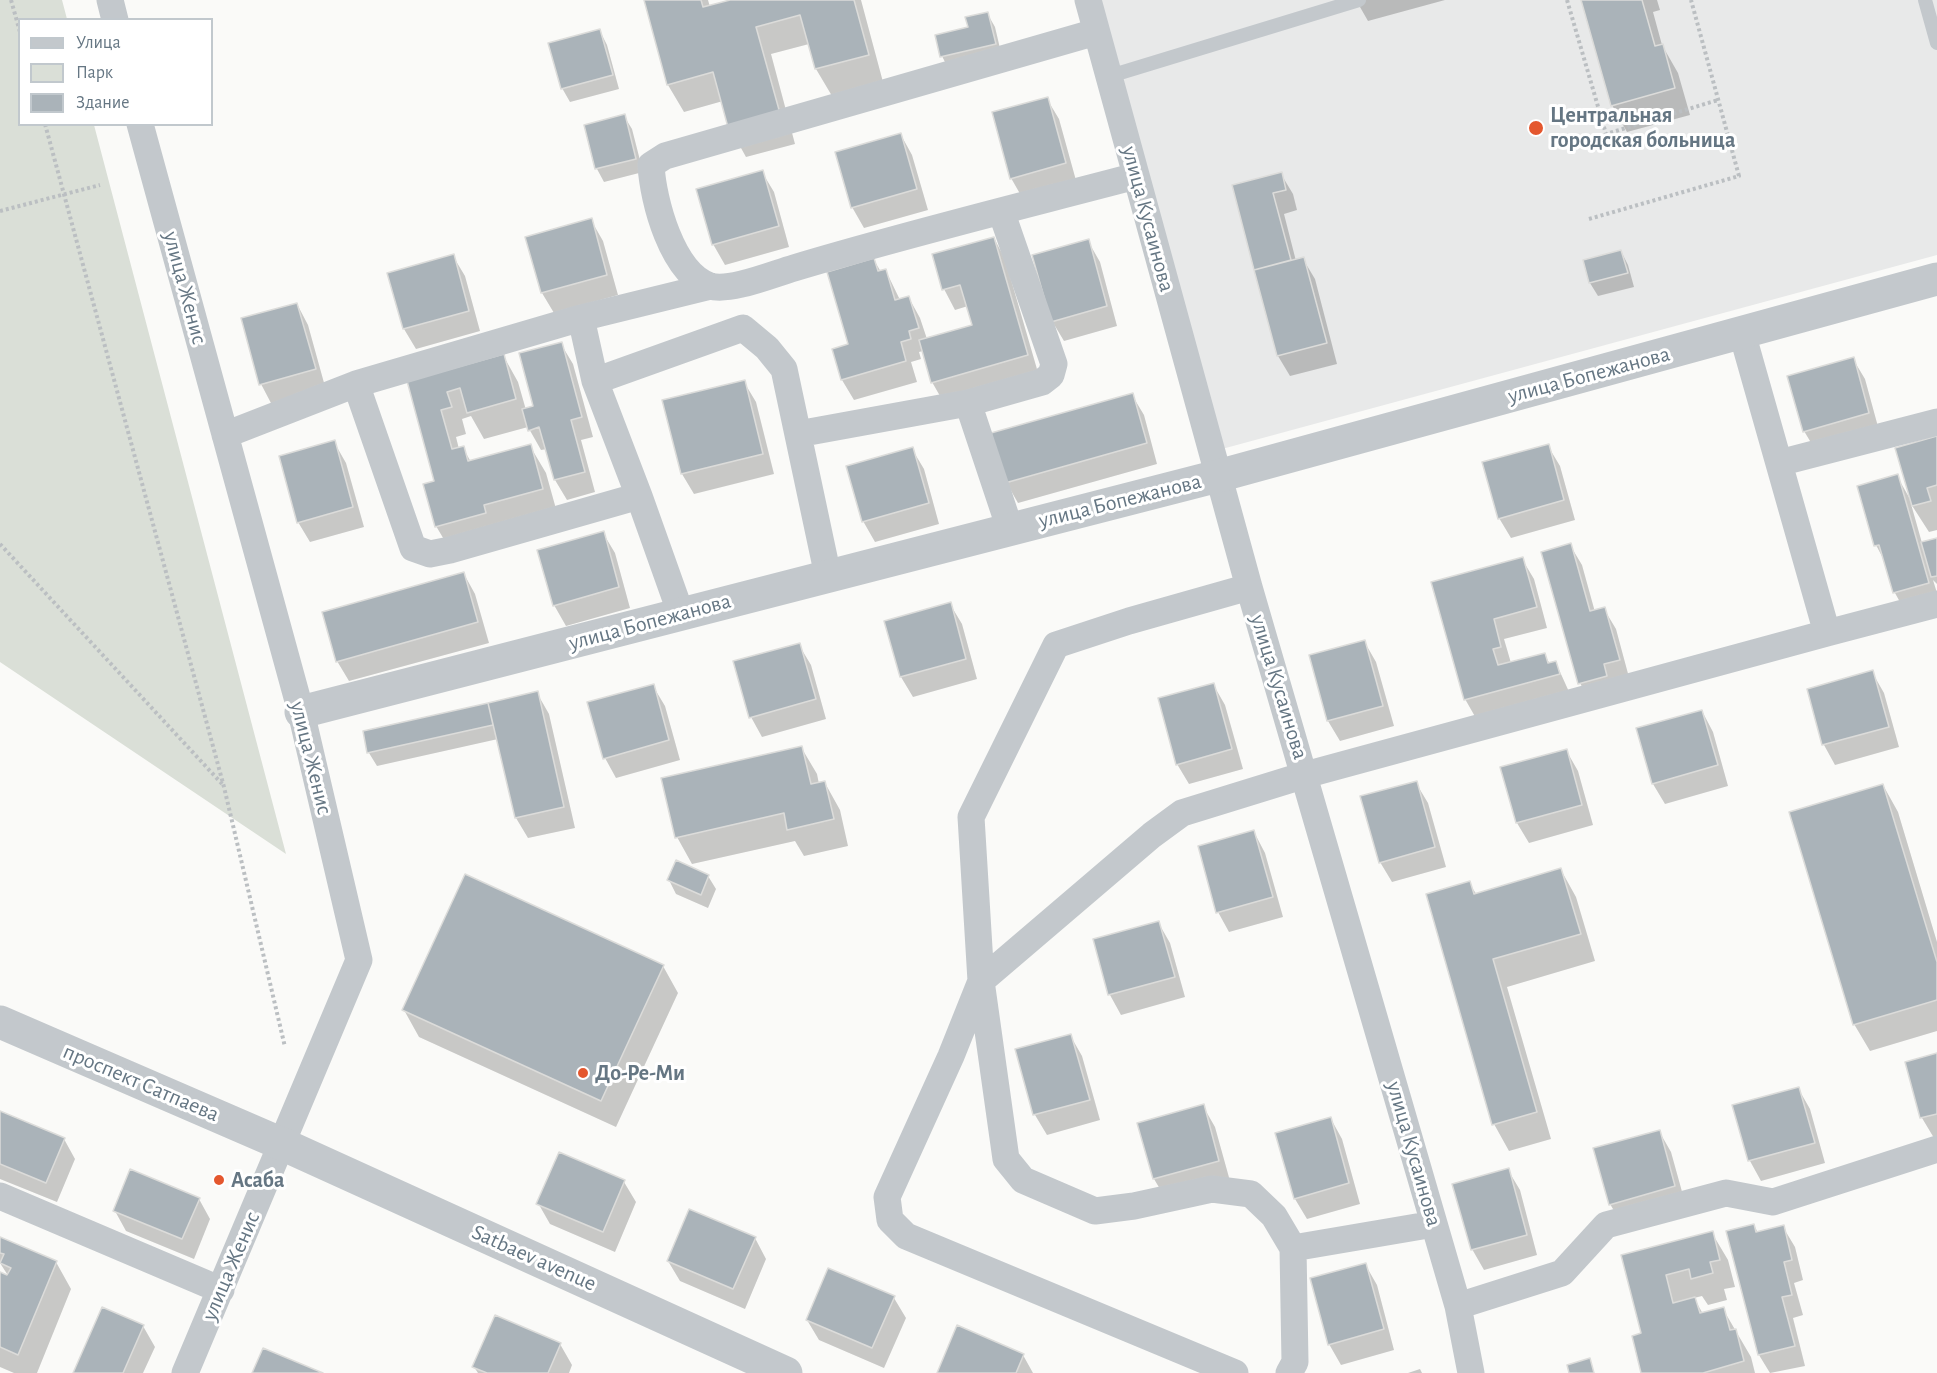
<!DOCTYPE html>
<html>
<head>
<meta charset="utf-8">
<style>
  body { margin:0 }
  #map { position:relative; width:1937px; height:1373px; overflow:hidden; background:#fafaf8; font-family:"Alegreya Sans",sans-serif }
  canvas { display:block }
  .legend { position:absolute; left:18px; top:18px; width:195px; height:108px; box-sizing:border-box; background:#fff; border:2px solid #c1c8cd; margin:0; padding:8px 10px; list-style:none; font-size:18px; color:#657683 }
  .legend li { display:flex; align-items:center; gap:12px; height:30px }
  .legend b { width:30px; border:2px solid #c1c8cd }
</style>
</head>
<body>
<div id="map">
<canvas width="1937" height="1373"></canvas>
<ul class="legend">
<li><b style="height:8px;background:#c3c8cc"></b>Улица</li>
<li><b style="height:16px;background:#dadfd7"></b>Парк</li>
<li><b style="height:16px;background:#aab3b9"></b>Здание</li>
</ul>
</div>
<script>
const g = document.querySelector('canvas').getContext('2d');
g.lineJoin = 'round';
function fill(path, color) {
  g.fillStyle = color;
  g.fill(path, 'evenodd');
}
function stroke(path, color, width, dash) {
  g.strokeStyle = color;
  g.lineWidth = width;
  g.lineCap = dash ? 'butt' : 'round';
  g.setLineDash(dash || []);
  g.stroke(path);
}
function drawText(font, color, halo, rows, align = 'center') {
  g.font = font + ' "Alegreya Sans",sans-serif';
  g.lineWidth = 6;
  g.setLineDash([]);
  g.textBaseline = 'middle';
  g.strokeStyle = halo;
  g.fillStyle = color;
  for (const [text, x, y, turn = 0] of rows) {
    g.save();
    g.translate(x, y);
    g.rotate((+turn || 0) * Math.PI / 180);
    g.textAlign = isNaN(turn) ? turn : align;
    if (halo) g.strokeText(text, 0, 0);
    g.fillText(text, 0, 0);
    g.restore();
  }
}
fill(new Path2D(`
  M1101,0H1937V255L1222,449Z`), '#e8e9e9');
fill(new Path2D(`
  M0,0H62L67,19L20,20V124L94,125L286,854L0,662Z`), '#dadfd7');
fill(new Path2D(`
  M646,0H708L710,7L736,0H861L883,82L832,96L816,69L809,44L771,54L795,144L746,157L731,130L723,101L684,112L668,85Z
  M1356,0H1445L1368,21Z
  M1583,0H1657L1660,10L1653,12L1662,45L1678,73L1690,115L1627,132L1612,105Z
  M987,13L995,27L1002,57L949,70L942,56Z
  M600,31L607,45L619,89L570,102L562,88Z
  M1047,99L1059,119L1077,184L1023,199L1011,178Z
  M624,116L632,129L643,172L604,182L597,169L586,126Z
  M901,135L912,155L928,210L864,228L852,207Z
  M762,172L774,192L789,247L725,265L713,244Z
  M1281,174L1293,194L1297,210L1284,214L1296,261L1303,259L1315,279L1337,364L1290,376L1278,356L1234,187Z
  M591,220L603,241L618,295L554,313L542,293L527,238Z
  M994,238L1005,259L1039,376L944,403L932,382L923,351L919,352L921,359L911,362L917,382L854,400L842,380L834,350L850,345L874,260L881,272L886,271L900,300L909,298L920,318L927,339L974,326L968,306L955,310L944,289Z
  M1088,241L1100,262L1117,326L1064,341L1052,321Z
  M1621,251L1628,265L1634,287L1598,296L1590,283L1585,261Z
  M453,256L465,276L480,331L416,349L404,329Z
  M297,304L308,325L326,390L272,405L261,384Z
  M561,344L573,364L593,437L581,440L595,492L567,500L555,480L547,449L541,450L528,427L484,439L471,416L462,419L466,434L456,437L459,449L463,448L471,462L530,446L546,473L558,516L452,553L436,526V482L408,382L503,355L518,382L526,410L535,407Z
  M1853,359L1865,379L1880,434L1816,451L1804,431Z
  M744,382L756,402L774,474L694,494L682,474L664,401Z
  M1132,395L1144,415L1157,464L1018,503L1006,482Z
  M1937,438V530L1929,532L1911,504L1922,543L1937,539V584L1933,580L1937,593L1906,613L1895,593L1886,564L1876,545L1897,476L1910,499Z
  M334,442L346,463L364,527L310,542L298,522Z
  M1548,446L1560,466L1575,520L1511,538L1499,518Z
  M912,449L924,469L939,524L875,542L863,521Z
  M603,533L615,553L630,608L566,626L554,605Z
  M1570,545L1582,565L1595,612L1604,609L1616,629L1630,681L1591,703L1580,683Z
  M1522,559L1534,579L1547,628L1504,639L1511,663L1544,654L1550,664L1556,663L1570,694L1477,720L1465,699L1433,583Z
  M464,574L475,594L489,643L349,681L337,661Z
  M950,604L962,624L977,679L913,697L901,677Z
  M1364,641L1376,662L1394,726L1340,741L1328,721L1310,656Z
  M799,645L811,665L826,719L762,737L751,717Z
  M1872,672L1884,693L1899,747L1835,765L1824,745L1808,690Z
  M1213,684L1225,705L1243,769L1189,784L1177,764Z
  M653,686L665,706L680,760L616,778L605,758Z
  M537,693L549,714L575,828L528,838L516,818L498,739L377,766L369,753L364,732Z
  M1702,711L1713,732L1728,786L1665,804L1653,784L1638,729Z
  M801,747L817,774L819,784L825,783L840,810L848,846L804,856L795,841L692,864L677,837Z
  M1566,750L1578,771L1593,825L1529,843L1517,823Z
  M1416,783L1428,803L1446,867L1392,882L1380,862Z
  M1883,785L1898,812L1937,942V1031L1870,1051L1854,1024Z
  M1254,832L1265,853L1283,917L1229,932L1218,912Z
  M1561,870L1576,897L1595,961L1507,987L1551,1139L1509,1151L1494,1124L1469,883L1477,895Z
  M708,876L716,889L708,908L676,894L669,880Z
  M1158,922L1170,943L1185,997L1121,1015L1110,995L1095,940Z
  M663,966L678,993L616,1127L419,1037L404,1010Z
  M1070,1035L1082,1056L1100,1120L1047,1135L1035,1115L1017,1050Z
  M1937,1055V1137L1934,1138L1922,1118L1906,1063Z
  M1798,1088L1810,1109L1825,1163L1761,1181L1750,1161L1734,1106Z
  M1203,1106L1215,1127L1230,1181L1166,1199L1154,1179L1139,1124Z
  M0,1113L64,1139L75,1159L57,1202L0,1179Z
  M1331,1119L1342,1139L1360,1204L1307,1219L1295,1199L1277,1134Z
  M1659,1131L1671,1152L1686,1206L1622,1224L1610,1204Z
  M1508,1170L1520,1190L1537,1255L1484,1270L1472,1249Z
  M624,1182L636,1202L615,1252L550,1224L538,1203Z
  M199,1199L210,1219L194,1259L126,1231L115,1211Z
  M1754,1225L1758,1233L1783,1227L1795,1247L1803,1280L1794,1283L1803,1315L1793,1318L1805,1366L1770,1373L1759,1355L1728,1232Z
  M1712,1233L1728,1260L1735,1287L1724,1289L1727,1300L1708,1305L1702,1296L1694,1298L1703,1314L1723,1309L1751,1357L1755,1373H1643V1334L1623,1256Z
  M755,1238L766,1259L745,1309L680,1281L668,1261Z
  M0,1239L56,1262L71,1289L37,1373H14L0,1367V1274L9,1277L0,1263Z
  M1365,1264L1377,1285L1394,1350L1341,1365L1329,1344Z
  M894,1298L906,1318L884,1368L819,1340L807,1320Z
  M143,1326L155,1347L143,1373H75Z
  M560,1344L572,1365L569,1373H478L474,1367Z
  M1023,1355L1033,1373H939Z
  M1420,1369L1422,1373H1408Z`), '#0003');
const building = new Path2D(`
  M644,0H701L703,7L730,0H854L869,55L815,69L800,15L756,27L781,117L729,131L713,72L667,85Z
  M1581,0H1642L1655,46L1663,44L1675,88L1611,106Z
  M988,12L996,44L940,57L935,35L968,27L965,17Z
  M600,29L613,75L561,89L548,43Z
  M1048,97L1066,163L1010,179L992,112Z
  M625,114L636,159L595,169L584,125Z
  M901,133L917,189L851,208L835,152Z
  M763,170L779,226L712,245L696,189Z
  M1282,172L1286,190L1273,193L1291,260L1254,270L1232,185Z
  M592,218L607,275L541,293L525,237Z
  M994,237L1028,355L931,383L919,340L972,325L960,285L942,290L932,254Z
  M1089,239L1107,306L1051,322L1032,255Z
  M1621,250L1628,273L1589,283L1583,260Z
  M454,254L469,311L403,329L387,273Z
  M1304,257L1327,343L1277,356L1254,270Z
  M874,258L878,271L886,269L895,300L909,296L919,328L909,331L911,339L901,342L906,361L841,380L832,349L848,344L827,272Z
  M297,303L316,369L259,385L241,318Z
  M562,342L582,417L571,420L585,472L554,480L539,427L528,431L522,409L533,406L519,353Z
  M504,354L516,399L467,413L460,388L447,392L452,407L441,410L452,449L464,446L468,461L531,444L543,489L484,505L486,513L435,527L423,484L434,481L407,381Z
  M1854,357L1869,413L1803,432L1787,376Z
  M745,380L763,454L681,474L662,400Z
  M1133,393L1147,443L1005,483L991,433Z
  M1937,436V485L1927,488L1931,501L1912,506L1895,448Z
  M335,440L353,507L297,523L279,456Z
  M1549,444L1564,500L1498,519L1482,462Z
  M913,447L929,503L862,522L846,466Z
  M1898,474L1929,583L1893,593L1879,545L1874,546L1857,486Z
  M604,531L619,587L553,606L537,550Z
  M1937,538V576L1931,577L1921,542Z
  M1571,543L1590,611L1605,607L1620,660L1604,664L1607,676L1578,684L1541,552Z
  M1523,557L1537,607L1494,619L1501,647L1493,649L1498,665L1545,653L1548,663L1556,661L1560,674L1464,700L1431,582Z
  M464,572L478,622L336,662L322,612Z
  M951,602L966,659L900,677L884,621Z
  M1365,640L1383,706L1327,721L1309,655Z
  M800,643L816,699L749,718L733,661Z
  M1873,670L1889,727L1822,745L1807,689Z
  M1214,683L1232,749L1176,765L1158,698Z
  M654,684L669,740L603,759L587,702Z
  M538,691L564,807L515,818L488,703Z
  M488,703L493,725L367,753L363,731Z
  M1702,710L1718,765L1652,784L1636,728Z
  M802,746L811,784L825,781L834,819L787,830L784,813L675,838L661,778Z
  M1567,749L1582,805L1516,823L1500,767Z
  M1417,781L1435,847L1379,863L1360,796Z
  M1883,784L1937,962V1000L1853,1025L1789,812Z
  M1254,830L1273,897L1216,913L1198,846Z
  M676,860L709,875L701,895L667,880Z
  M1561,868L1581,934L1493,959L1537,1112L1492,1125L1426,894L1470,881L1474,894Z
  M465,874L664,965L601,1101L402,1010Z
  M1159,921L1175,977L1108,995L1093,939Z
  M1071,1034L1090,1100L1033,1115L1015,1049Z
  M1937,1053V1114L1920,1118L1905,1062Z
  M1799,1087L1815,1143L1748,1161L1732,1105Z
  M1204,1104L1219,1161L1153,1179L1137,1123Z
  M0,1111L65,1138L46,1183L0,1164Z
  M1331,1117L1349,1183L1294,1199L1275,1133Z
  M1660,1130L1675,1186L1609,1205L1593,1148Z
  M559,1152L625,1180L603,1232L536,1204Z
  M1509,1168L1527,1235L1471,1250L1452,1184Z
  M130,1169L200,1198L182,1239L113,1211Z
  M689,1209L756,1237L733,1289L667,1261Z
  M1754,1224L1756,1232L1784,1225L1792,1260L1784,1262L1792,1295L1782,1297L1795,1346L1758,1355L1726,1231Z
  M1713,1231L1720,1260L1710,1262L1713,1273L1691,1279L1689,1269L1666,1275L1673,1303L1695,1297L1700,1313L1724,1307L1730,1330L1736,1329L1744,1361L1703,1373H1641L1632,1336L1641,1333L1621,1255Z
  M0,1237L57,1261L18,1355L0,1347V1272L7,1275L11,1268L0,1263L4,1254L0,1253Z
  M1366,1263L1384,1329L1328,1345L1310,1278Z
  M828,1268L895,1296L872,1348L806,1320Z
  M102,1307L144,1325L123,1373H73Z
  M495,1315L561,1343L548,1373H487L472,1367Z
  M957,1325L1024,1354L1016,1373H937Z
  M263,1348L323,1373H252Z
  M1590,1358L1594,1373H1569L1567,1365Z`);
fill(building, '#aab3b9');
stroke(building, '#dcdcda', 1.5);
stroke(new Path2D(`
  M11,0L20,32
  M1567,0L1606,134L1718,100
  M45,124L224,787L285,1047
  M0,211L100,185
  M1589,219L1739,176L1691,0
  M0,544L224,786`), '#bbbfc2', 4, [3, 3]);
stroke(new Path2D(`
  M1925,0L1937,43
  M1110,76L1359,0`), '#c3c8cc', 14);
stroke(new Path2D(`
  M110,0L115,20
  M1088,0L1249,587L1458,1306L1471,1373
  M1096,32L665,156L651,165C653,201 672,273 710,286C730,292 773,274 794,268C907,234 1022,206 1136,176
  M140,124L301,712L359,960L185,1373
  M595,381L743,328L767,348L784,369L828,576
  M356,384L581,318
  M968,403L1010,529
  M798,434L968,403L1042,382L1051,375L1054,364L1001,211
  M225,435L356,384L413,548L430,554L450,550L639,496L681,614
  M1779,463L1937,422
  M639,496L595,381L581,318L711,286
  M1827,633L1937,604
  M0,1196L221,1290
  M1293,1248L1274,1216L1251,1194L1212,1189L1134,1206L1095,1211L1023,1180L1006,1159L981,981L1152,835L1182,813L1305,775L1827,633L1742,333
  M1458,1306L1562,1273L1606,1225L1726,1193L1773,1202L1937,1149
  M1235,1373L906,1236L890,1220L887,1197L951,1056L981,981L971,817L1056,645L1129,621L1249,587
  M1289,1373L1295,1362L1293,1248L1434,1224`), '#c3c8cc', 27);
stroke(new Path2D(`
  M301,712L1218,476L1937,279
  M0,1022L282,1144L786,1373`), '#c3c8cc', 33);
for (const [x, y, r, color] of [
  [1536,128,8,"#e4572e"],
  [583,1073,6,"#e4572e"],
  [219,1180,6,"#e4572e"]
]) {
  const dot = new Path2D();
  dot.arc(x, y, r, 0, 2 * Math.PI);
  g.fillStyle = color;
  g.fill(dot);
  stroke(dot, '#fff', 2);
}
drawText('bold 22px', '#657683', '#fff', [
  ["Центральная",1550,115],
  ["городская больница",1550,140],
  ["До-Ре-Ми",595,1073],
  ["Асаба",231,1180]
], 'left');
drawText('22px', '#657683', '#fff', [
  ["улица Кусаинова",1148,219,75],
  ["улица Женис",185,288,75],
  ["улица Бопежанова",1589,375,-15],
  ["улица Бопежанова",1120,501,-14],
  ["улица Бопежанова",650,622,-15],
  ["улица Кусаинова",1279,687,73],
  ["улица Женис",311,758,76],
  ["проспект Сатпаева",141,1083,23],
  ["улица Кусаинова",1414,1154,74],
  ["Satbaev avenue",534,1258,24],
  ["улица Женис",231,1266,-67]
]);
</script>
</body>
</html>
